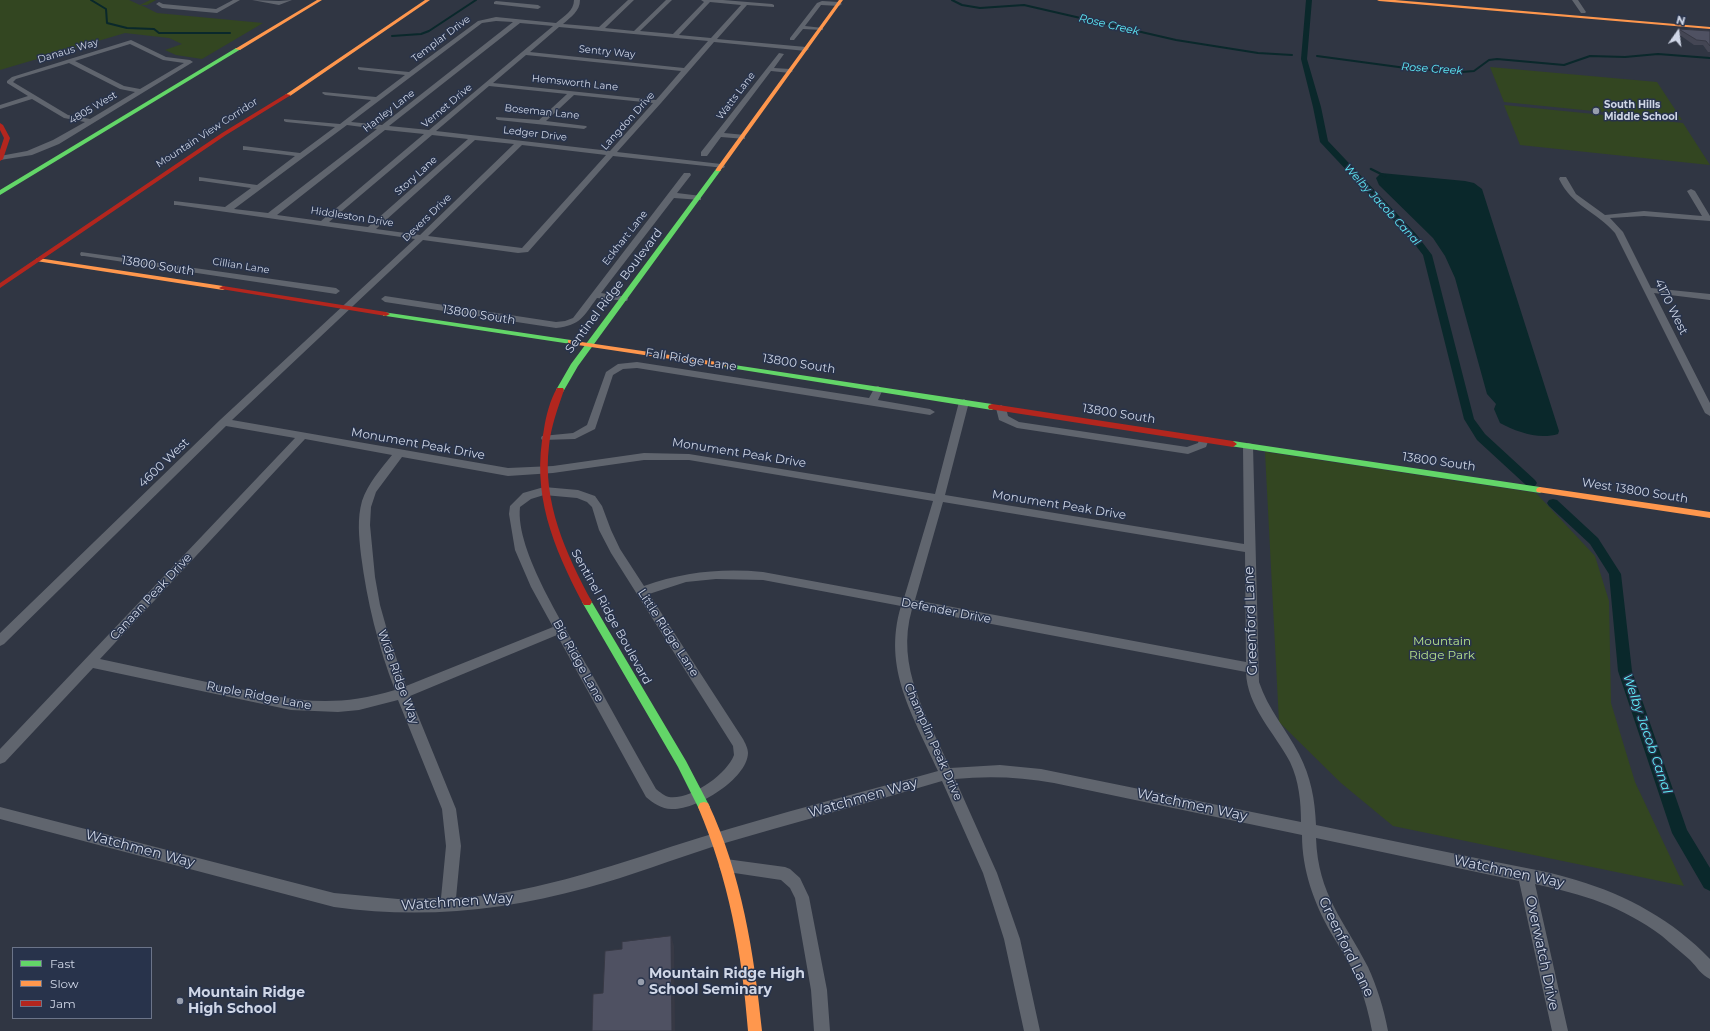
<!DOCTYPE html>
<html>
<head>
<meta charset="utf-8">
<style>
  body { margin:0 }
  #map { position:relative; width:1710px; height:1031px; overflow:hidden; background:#303643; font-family:Montserrat,sans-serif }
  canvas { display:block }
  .legend { position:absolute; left:12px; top:947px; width:140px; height:72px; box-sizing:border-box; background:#28334b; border:1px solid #6b7489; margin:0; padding:5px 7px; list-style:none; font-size:12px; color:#cfd6e6 }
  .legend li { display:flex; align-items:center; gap:8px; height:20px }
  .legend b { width:20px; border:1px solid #6b7489 }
  .north { position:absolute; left:1658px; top:12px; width:40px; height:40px; -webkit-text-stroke:3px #28334b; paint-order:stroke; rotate:14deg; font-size:11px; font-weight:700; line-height:16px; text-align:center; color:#cfd6e6 }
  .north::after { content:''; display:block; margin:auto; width:14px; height:18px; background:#cfd6e6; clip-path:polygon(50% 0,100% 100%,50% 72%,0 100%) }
</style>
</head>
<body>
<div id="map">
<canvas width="1710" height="1031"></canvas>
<ul class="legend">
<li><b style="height:5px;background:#63d668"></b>Fast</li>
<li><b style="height:5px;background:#ff974d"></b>Slow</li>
<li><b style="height:5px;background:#b3261e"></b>Jam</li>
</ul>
<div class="north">N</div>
</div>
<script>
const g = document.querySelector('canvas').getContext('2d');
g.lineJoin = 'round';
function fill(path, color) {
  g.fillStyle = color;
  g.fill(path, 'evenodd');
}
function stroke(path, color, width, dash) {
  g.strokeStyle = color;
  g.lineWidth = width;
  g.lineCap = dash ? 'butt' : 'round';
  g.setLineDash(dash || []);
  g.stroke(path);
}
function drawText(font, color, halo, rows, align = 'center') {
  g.font = font + ' Montserrat,sans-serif';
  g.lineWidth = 3;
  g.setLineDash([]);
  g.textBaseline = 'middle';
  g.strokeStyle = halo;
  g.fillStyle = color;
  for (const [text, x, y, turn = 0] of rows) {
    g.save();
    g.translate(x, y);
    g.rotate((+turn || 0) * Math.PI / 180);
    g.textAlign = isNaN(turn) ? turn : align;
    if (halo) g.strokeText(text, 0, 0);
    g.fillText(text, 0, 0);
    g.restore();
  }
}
fill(new Path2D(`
  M0,0H129L140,5L150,0H156L147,5H141L157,13L263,23L202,59L176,55L165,50L182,44L169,38L125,33L0,70Z
  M1490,67L1657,82L1682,120L1504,102Z
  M1504,105L1683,123L1710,165L1520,145Z
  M1265,452L1536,493L1595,556L1609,601L1611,703L1635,782L1684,886L1393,826L1341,783L1279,722Z`), '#334621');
fill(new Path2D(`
  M1381,173L1465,181L1474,183L1482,189L1559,431L1558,434C1539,440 1517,432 1500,423L1494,409L1496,404L1487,394L1455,278L1445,256L1433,238L1379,185L1376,178Z`), '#0a282b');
stroke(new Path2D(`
  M91,0L106,9L107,23L127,28L154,29L159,33H230
  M952,0L962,5L980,8L1024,5L1176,40L1258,53L1292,55
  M392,36L421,34L429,31L476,0
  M1317,56L1406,68L1462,72L1474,71L1489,60L1497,59L1564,65L1590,56L1625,57L1658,54L1710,58`), '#0a282b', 2);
stroke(new Path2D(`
  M1371,169L1385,176`), '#0a282b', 2.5);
fill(new Path2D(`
  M1306,0H1312L1307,59L1321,107L1328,141L1416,234L1432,255L1474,419L1485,434L1535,480L1537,483L1535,486H1527L1477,440L1464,419L1423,255L1410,238L1320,142L1313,107L1301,59Z
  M1553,499L1557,500L1598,538L1621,574L1632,671L1687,830L1710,868V891L1704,888L1672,833L1618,671L1609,574L1590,544L1549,506L1547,503L1549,500Z`), '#0a282b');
fill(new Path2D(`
  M233,0H240L217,13L162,8L156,4L159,2L163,4L216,9Z
  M252,0L279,1L292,0L279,5Z
  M574,0H580C580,11 571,17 563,24L599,27L628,0H634L605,28L634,31L666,0H672L640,31L673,34L704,2L701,0H723L772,4L774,5V7L747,5L717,39L806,47L809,49L806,51L714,42L661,103L617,152L721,164L725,166L724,168L613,156L528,252L518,253L423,240L232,420L508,468L553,466L644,453L689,454L935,494L959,402L964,399L969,402L945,495L1244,544L1243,446L1248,443L1252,444L1253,446L1259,682C1268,709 1286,729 1299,754C1311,777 1315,800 1316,825C1369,836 1422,847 1476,858C1509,865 1544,870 1576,880C1627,895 1674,921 1710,959V979C1701,975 1697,967 1690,960C1681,952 1671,944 1662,936C1622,906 1582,894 1535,884L1568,1031H1552L1519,881L1316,838C1318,895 1344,920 1368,967C1377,987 1384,1009 1388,1031H1372C1369,1015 1365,999 1359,984C1352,966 1341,950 1331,933C1314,903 1302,870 1302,835L1054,783C1021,777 988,776 955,779L997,873L1020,939L1040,1031H1024L1004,939L983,873L942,781C868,803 793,823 718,845C674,859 631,876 586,888C502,911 421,919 334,907L0,819V807L334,893L398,899L441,898L446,846L442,809L398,700L359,710L338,712L291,710L93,668L5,762L0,764V749L295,438L226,426L4,644L0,646V633L220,420L415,239L177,205H174V201L225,207L251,188L202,181H199V177L257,185L295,156L246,150H243V146L300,153L335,127L286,122L284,121V119L340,124L371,100L325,95L322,93L323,92L376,97L405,75L360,70L358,69V67L409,72L478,21L496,17L556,23C564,16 574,11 574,0ZM710,2L741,5L711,38L679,35ZM496,21L513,22L382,125L351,122L482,23ZM520,23L553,26L429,130L389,126ZM559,27L708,41L684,68L530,52ZM526,55L681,71L656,100L493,83ZM489,86L567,94L539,120L496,117V119L498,120L584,129L587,127L586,126L546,121L574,95L653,103L610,151L436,131ZM347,125L377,129L268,213L234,209ZM385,130L424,134L321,221L277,215ZM432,135L468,139L368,227L329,222ZM475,140L514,144L420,235L376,229ZM522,145L606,155L522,248L428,236ZM305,439L392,455C381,469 368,483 362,501C357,519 359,536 361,555C367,602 378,646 395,690C326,711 283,698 216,684C177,676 139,667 100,659ZM402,457L508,476L553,473L644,460H689L933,501L904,598L763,572C722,568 683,572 644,586L620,549L611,530L602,506L595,496L578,490L544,487L523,493L510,506L509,514L515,550L531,587L553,627L406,686L389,637L380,605L375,577L370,525L371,507L376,492ZM544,495L577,498L587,502L592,507L599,530L611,553L733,746L734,755C727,774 691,800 669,797C664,796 660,792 656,789C633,749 611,709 589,669C567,630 515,551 520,507L531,499ZM943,502L1245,552L1246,662L915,600ZM716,579L763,580L901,606C882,669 913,715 938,771C859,793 780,813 702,837C621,862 542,893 456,898L461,846L456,809L410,696L557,635L646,797C653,803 662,809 671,809C694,811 747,780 748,753C748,748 745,743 743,739L649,594L686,582ZM912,609L1246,672C1247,707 1275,733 1290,762C1299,781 1301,802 1301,822L1041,769L1000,765L950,768C927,715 895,668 912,609Z
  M1572,0H1578L1586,12L1585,13H1581Z
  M496,1L538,5L541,7L538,9L494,4V2Z
  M822,1L839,2L842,4L839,6L821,5L805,26L823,28V30L803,29L794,40H790V38L817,3Z
  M131,40L166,57L190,60L193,62L59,144L32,155L0,160V156L27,151L53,140L85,122L64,118L32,99L0,109V105L28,96L7,83V81L12,77ZM130,44L163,60L184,63L140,89L124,86L75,61ZM69,63L120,89L135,92L90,119L68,115L13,82L16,79Z
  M779,53L784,54L774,68L790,69L793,71L790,73L771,71L724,133L745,135V139L721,137L707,156H701V152Z
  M684,173H690L691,175L677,193L701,196V200L674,198L601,293L627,297L628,299L627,301L597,298C583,317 581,325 556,328L385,302L381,299L385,296L556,322L565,321L573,318Z
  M1560,177H1566L1576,194L1605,215L1644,211L1702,216L1687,191L1691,189L1695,191L1710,216V221L1644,216L1610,218L1623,232L1651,288L1710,294V300L1654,293L1710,403V416L1705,413L1615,233C1597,212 1572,206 1559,179Z
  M81,252L336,288L340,291L336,294L84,256H81L80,254Z
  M637,362L869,398L875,387L878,386L883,389L878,400L930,409L935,412L930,415L637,368L623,369L613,375L595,429L575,439L542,440L541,438L542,436L573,433L587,425L606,372L618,364Z
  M1001,405L1006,408L1008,416L1019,422L1187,447L1198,443L1200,437H1208L1209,439L1206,447L1188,454L1017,428L999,420L996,408Z
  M726,859L785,867L790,869L800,878L809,897L827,990L830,1031H814L811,990L795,898L790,888L781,880L721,871L719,866L721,861Z`), '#60656e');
fill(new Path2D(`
  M236,48L241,49L0,195V190Z
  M716,169L721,170L578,366L563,392H557L556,390L571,364Z
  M383,312L571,340L575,342L571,344L386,316H383Z
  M721,363L992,404L996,407L992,410L724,367H721L720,365Z
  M1233,441L1540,487L1544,490L1540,493L1230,446L1229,444Z
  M587,598L590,599L686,761L710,807L708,811L704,812L700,811L678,767L582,602L584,599Z`), '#63d668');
fill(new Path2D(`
  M317,0H322L240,50L235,49Z
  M425,0H430L290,96L285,95Z
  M839,0H843L720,171H716V169Z
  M1377,0H1395L1710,27V29L1379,1Z
  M38,258L223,286L227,288L223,290L36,261V259Z
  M568,340L724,363L728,365L724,367L571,344H568Z
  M1540,487L1710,512V518L1537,492L1536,490L1537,488Z
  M704,802L708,803C742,875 754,953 762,1031H748C742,952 729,880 698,807L700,803Z`), '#ff974d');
fill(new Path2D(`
  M286,94L291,95L226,135L0,288V283L222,133Z
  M0,123L3,125L10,138L3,159L0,161V150L4,138L0,130Z
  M223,286L386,312L390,314L386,316L221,289L219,288Z
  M557,388H563L564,390C558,408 551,426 549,446C542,502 566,554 592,602L590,605H584L582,602C553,546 531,494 544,429C546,416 550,400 557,388Z
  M992,404L1233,441L1237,444L1233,447L989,409L988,407L989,405Z`), '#b3261e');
fill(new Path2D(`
  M1679,29L1710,31V52H1708L1703,45H1694L1677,33Z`), '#444654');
fill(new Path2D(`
  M671,936L674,946L675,1031H672Z`), '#373945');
const building = new Path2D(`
  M1679,29L1710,31V46L1706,41L1697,40Z
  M671,936L672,1031H592L593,994L603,993L605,951L622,949V942Z`);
fill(building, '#4f5162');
stroke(building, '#373945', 1);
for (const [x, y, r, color] of [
  [1596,111,4,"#979ead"],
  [641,982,4,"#979ead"],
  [180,1001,4,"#979ead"]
]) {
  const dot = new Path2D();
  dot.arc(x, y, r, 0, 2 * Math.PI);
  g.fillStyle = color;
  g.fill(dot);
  stroke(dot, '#28334b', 1.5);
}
drawText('10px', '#cfd6e6', '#28334b', [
  ["Templar Drive",441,39,-37],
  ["Danaus Way",68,51,-17],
  ["Sentry Way",607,52,6],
  ["Hemsworth Lane",575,83,6],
  ["Watts Lane",736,96,-53],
  ["Vernet Drive",447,106,-40],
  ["4805 West",93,108,-31],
  ["Hanley Lane",389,111,-38],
  ["Boseman Lane",542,112,6],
  ["Langdon Drive",628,121,-48],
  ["Mountain View Corridor",207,133,-33],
  ["Ledger Drive",535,134,7],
  ["Story Lane",416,176,-42],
  ["Hiddleston Drive",352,217,9],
  ["Devers Drive",427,218,-44],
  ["Eckhart Lane",625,238,-52],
  ["Cillian Lane",241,266,9]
]);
drawText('bold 10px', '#cfd6e6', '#28334b', [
  ["South Hills",1604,105],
  ["Middle School",1604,117]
], 'left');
drawText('italic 11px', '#5ff0fc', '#28334b', [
  ["Rose Creek",1109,25,13],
  ["Rose Creek",1432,69,4],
  ["Welby Jacob Canal",1382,205,47]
]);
drawText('12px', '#cfd6e6', '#28334b', [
  ["13800 South",158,266,9],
  ["Sentinel Ridge Boulevard",614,291,-53],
  ["4170 West",1671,307,64],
  ["13800 South",479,315,9],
  ["Fall Ridge Lane",691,360,9],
  ["13800 South",799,364,9],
  ["13800 South",1119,414,9],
  ["Monument Peak Drive",418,444,10],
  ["Monument Peak Drive",739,453,9],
  ["13800 South",1439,462,8],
  ["4600 West",164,463,-44],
  ["West 13800 South",1635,491,9],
  ["Monument Peak Drive",1059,505,9],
  ["Canaan Peak Drive",151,597,-47],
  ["Defender Drive",946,611,11],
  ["Sentinel Ridge Boulevard",611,617,61],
  ["Little Ridge Lane",668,633,57],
  ["Big Ridge Lane",578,661,61],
  ["Wide Ridge Way",398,677,70],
  ["Ruple Ridge Lane",259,696,11],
  ["Champlin Peak Drive",933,742,66]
]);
drawText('12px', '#b6e189', '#28334b', [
  ["Mountain",1442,641],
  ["Ridge Park",1442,655]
]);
drawText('italic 13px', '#5ff0fc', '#28334b', [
  ["Welby Jacob Canal",1647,734,71]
]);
drawText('14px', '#cfd6e6', '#28334b', [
  ["Greenford Lane",1251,621,-92],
  ["Watchmen Way",863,798,-16],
  ["Watchmen Way",1192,805,12],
  ["Watchmen Way",140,849,15],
  ["Watchmen Way",1509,872,12],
  ["Watchmen Way",457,902,-4],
  ["Greenford Lane",1346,947,64],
  ["Overwatch Drive",1542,953,78]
]);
drawText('bold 14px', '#cfd6e6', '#28334b', [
  ["Mountain Ridge High",649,974],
  ["School Seminary",649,990],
  ["Mountain Ridge",188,993],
  ["High School",188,1009]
], 'left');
</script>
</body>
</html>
